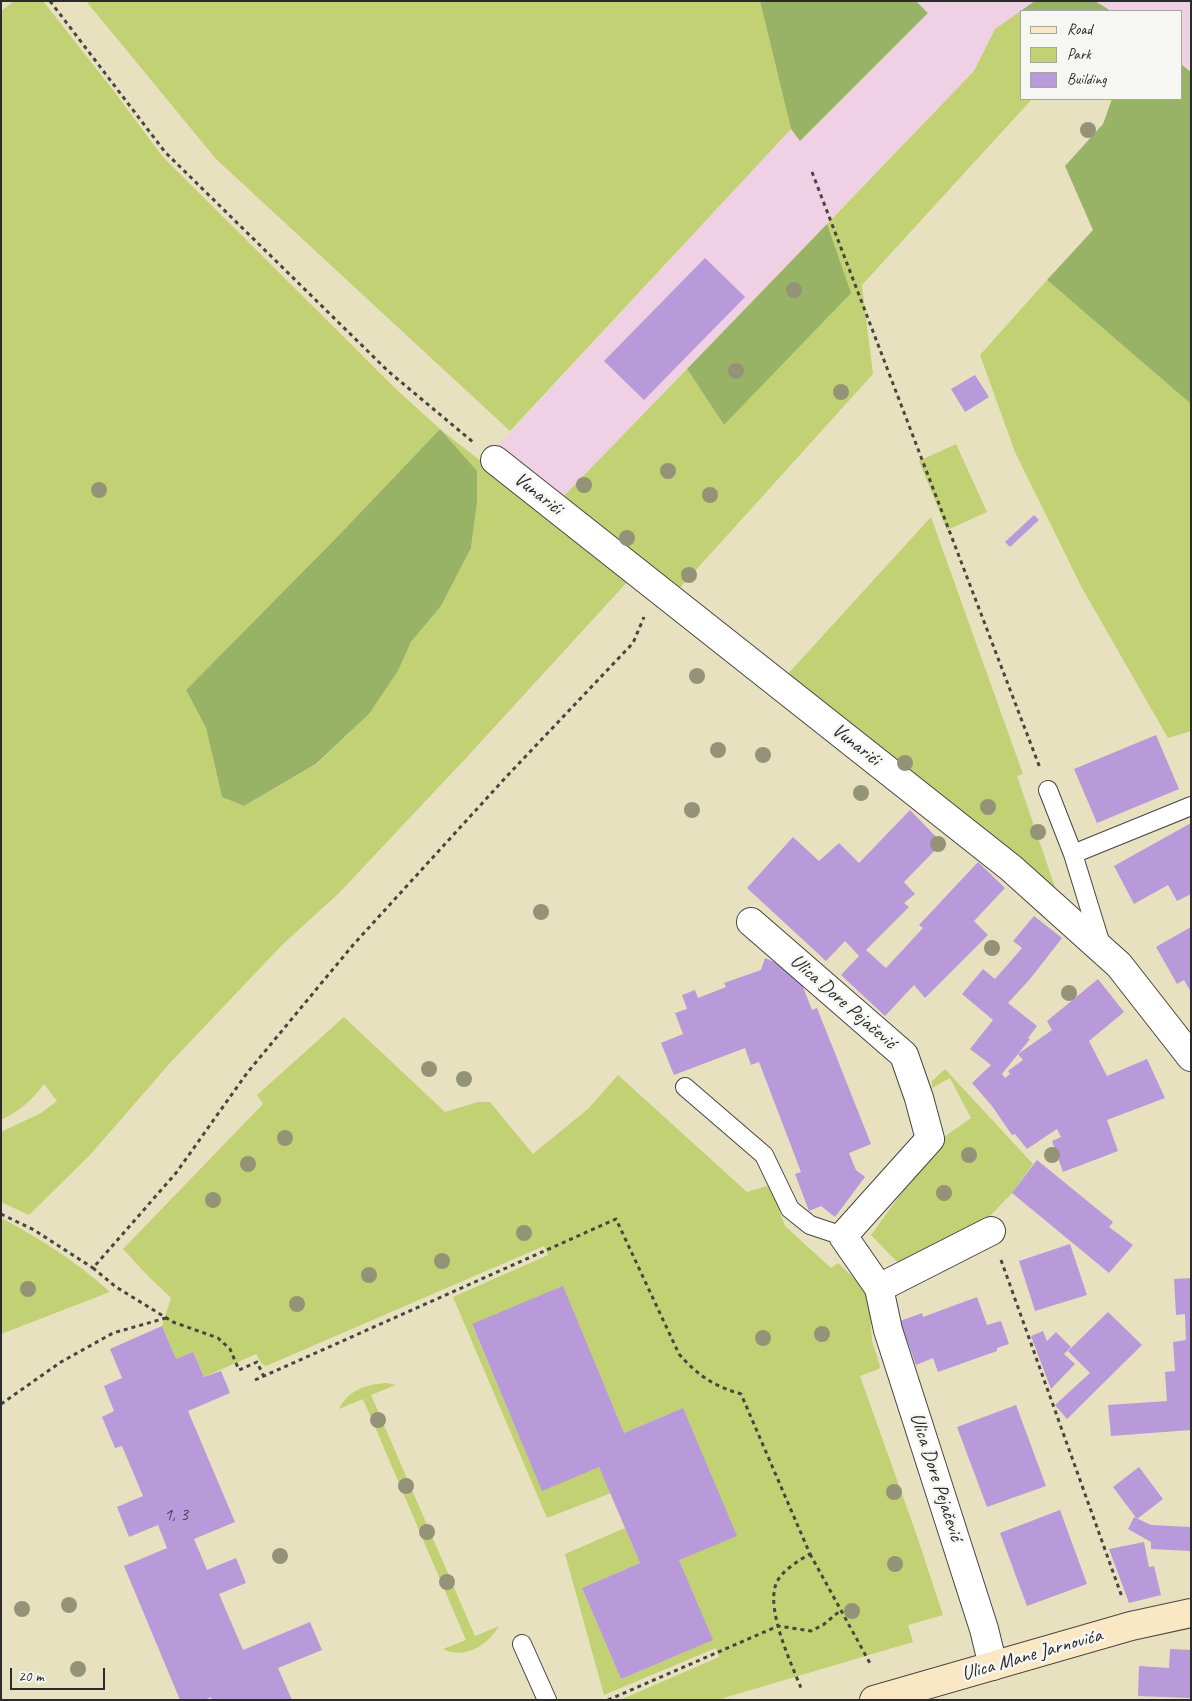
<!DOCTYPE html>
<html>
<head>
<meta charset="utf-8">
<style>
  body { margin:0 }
  #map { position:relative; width:1192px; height:1701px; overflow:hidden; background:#e8e1c0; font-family:Caveat,sans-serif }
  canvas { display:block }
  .frame { position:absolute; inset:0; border:2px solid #2b2b2b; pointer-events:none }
  .legend { position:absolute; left:1020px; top:10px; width:162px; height:90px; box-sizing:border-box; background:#f6f6f2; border:1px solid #a5a5a2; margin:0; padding:6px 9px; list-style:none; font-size:15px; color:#2b2b2b }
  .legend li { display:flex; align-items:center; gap:10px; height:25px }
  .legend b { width:25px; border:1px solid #a5a5a2 }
  .scale { position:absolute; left:10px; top:1668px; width:95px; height:22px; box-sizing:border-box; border:2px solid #2b2b2b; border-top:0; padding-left:6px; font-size:15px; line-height:18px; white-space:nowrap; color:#2b2b2b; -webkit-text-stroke:4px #f6f6f2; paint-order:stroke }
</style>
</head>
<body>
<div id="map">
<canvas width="1192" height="1701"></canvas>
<div class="frame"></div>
<ul class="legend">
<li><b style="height:6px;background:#fae7c3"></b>Road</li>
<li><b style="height:14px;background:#c1d174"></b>Park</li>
<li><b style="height:14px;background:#b899da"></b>Building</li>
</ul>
<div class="scale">20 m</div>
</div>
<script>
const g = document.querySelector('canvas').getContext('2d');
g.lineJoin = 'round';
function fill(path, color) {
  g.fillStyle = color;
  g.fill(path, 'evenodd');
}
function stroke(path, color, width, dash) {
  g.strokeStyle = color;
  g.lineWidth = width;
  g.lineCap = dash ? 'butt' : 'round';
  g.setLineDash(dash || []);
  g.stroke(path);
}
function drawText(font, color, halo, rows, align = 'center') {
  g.font = font + ' Caveat,sans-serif';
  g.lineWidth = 5;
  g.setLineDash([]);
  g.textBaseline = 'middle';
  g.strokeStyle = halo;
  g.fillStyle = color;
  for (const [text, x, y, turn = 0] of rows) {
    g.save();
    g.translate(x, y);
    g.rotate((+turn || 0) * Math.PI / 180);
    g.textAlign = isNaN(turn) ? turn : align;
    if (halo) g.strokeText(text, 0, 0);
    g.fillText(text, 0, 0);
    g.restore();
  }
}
fill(new Path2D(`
  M916,1H1035L995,29L974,71L560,500L499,445L791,129L801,141L928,13Z
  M1095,1H1191V72L1181,64V11H1111Z`), '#f0d0e5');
fill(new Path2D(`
  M14,1H43L113,90L162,156L399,392L440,429L543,510L629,580L466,758L339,893L282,945L170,1063L90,1155L29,1215L1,1202V1132L41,1113L57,1101L44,1084C32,1101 19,1111 1,1120V11ZM440,429L477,472V503L471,548L441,606L411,642L398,671L369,714L317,764L244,806L222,797L206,728L186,690L340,534Z
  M86,1H760L791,129L510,431L216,159Z
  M1022,10L1023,11H1021V99H1032L862,285L873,374L676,592L560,500L687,369L724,425L850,293L827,224L974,71L995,29Z
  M1047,280L1191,404V731L1168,738L1082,588L1015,452L980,355Z
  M956,444L987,512L947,530L919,461Z
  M931,517L1023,774L1017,776L1056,890L786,676Z
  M344,1017L445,1112L478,1102H490L533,1154L589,1108L618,1075L747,1192L770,1185L785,1226L831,1268L838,1263C849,1274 863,1284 869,1299L872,1341L880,1366L879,1369L860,1376L918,1539L943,1615L908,1625L913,1642L717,1700H620L719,1657L716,1648L604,1695L565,1554L625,1528L640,1563L582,1588L621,1679L712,1640L679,1560L683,1408L624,1433L562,1287L472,1325L542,1490L599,1467L611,1493L547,1518L453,1297L548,1255L544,1246L266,1366L262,1364L256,1354L204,1377L193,1352L176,1359L162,1326L171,1298L149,1277L123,1249L263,1104L257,1095Z
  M945,1069L1033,1164L1012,1193L989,1217L899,1264L871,1235L940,1140L971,1118L950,1078L932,1088V1081Z
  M1,1218C40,1238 78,1263 110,1292L1,1334Z
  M386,1383L396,1385L371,1395L475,1636L499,1626C488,1645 465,1660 443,1649L466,1640L363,1399L339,1409C348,1390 367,1384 386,1383Z`), '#c1d174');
fill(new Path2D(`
  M760,1H916L928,13L800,141L791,129Z
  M1035,1H1095L1111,11L1022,10Z
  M1181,64L1191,72V404L1047,280L1093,230L1065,166L1103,124L1112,99H1181Z
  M827,224L851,293L724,425L687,369Z
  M440,429L477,471V503L471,548L441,606L411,642L398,671L369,714L316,764L244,806L222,797L206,728L186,690L340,534Z`), '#98b366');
fill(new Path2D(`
  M705,258L745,297L644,400L604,361Z
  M975,375L989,397L965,412L951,389Z
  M1034,515L1039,520L1010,547L1005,542Z
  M1156,735L1179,789L1097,823L1074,769Z
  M910,810L942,843L904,882L915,894L904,903L909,907L866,950L886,968L923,928L919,925L978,862L1005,888L974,921L988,935L925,998L914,985L885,1016L841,975L859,956L845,941L826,961L747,888L793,837L819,861L839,843L859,863Z
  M1191,823V894L1177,901L1168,885L1134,904L1114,866Z
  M1034,916L1062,938L1030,979L1008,1003L1037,1026L1028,1038L1030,1039L1002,1074L1005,1078L1010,1074L1008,1071L1023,1060L1018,1054L1052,1030L1047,1021L1098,979L1124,1012L1089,1041L1107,1076L1147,1059L1165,1098L1107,1120L1118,1151L1063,1172L1052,1141L1061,1137L1057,1129L1027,1149L1015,1134L1012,1135L992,1106L972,1083L991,1065L970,1049L993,1020L962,994L983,969L995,979L1022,948L1013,941Z
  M1191,927V992L1184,980L1177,984L1156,947Z
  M765,958L804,975L801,982L812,1010L817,1008L871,1144L849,1153L856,1170L865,1177L835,1217L821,1206L809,1211L795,1174L801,1172L759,1062L751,1065L745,1048L674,1075L661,1043L683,1034L675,1013L687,1009L682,995L695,990L698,998L726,987L724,983L761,970Z
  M1037,1160L1113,1222L1109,1227L1133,1245L1109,1273L1012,1193Z
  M1070,1244L1087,1295L1035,1311L1019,1261Z
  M1191,1278V1430L1111,1436L1108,1405L1167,1401L1165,1372L1175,1371L1173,1342L1186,1340L1185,1314L1176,1315L1174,1279Z
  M563,1286L624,1433L683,1408L737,1536L679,1560L713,1640L621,1679L582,1588L640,1563L599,1467L542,1491L472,1324Z
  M977,1297L987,1325L1001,1321L1009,1344L997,1348V1351L938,1372L933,1358L916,1365L900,1321L922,1313L923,1317Z
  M1108,1312L1142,1345L1067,1419L1055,1405L1090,1373L1068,1351Z
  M162,1326L176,1359L193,1352L204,1377L221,1371L230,1393L188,1411L235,1522L194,1539L207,1570L236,1558L246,1583L219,1594L243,1650L310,1622L322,1650L278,1668L292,1700H212L211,1697L204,1700H180L124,1566L167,1548L158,1525L129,1537L117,1507L143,1496L122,1446L115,1448L102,1417L114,1411L104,1386L122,1378L110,1349Z
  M1043,1331L1047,1341L1056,1332L1071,1347L1064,1354L1075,1364L1051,1389L1031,1336Z
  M1016,1405L1046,1486L987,1507L957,1427Z
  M1139,1467L1163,1499L1137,1519L1113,1487Z
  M1060,1510L1087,1584L1027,1606L1000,1533Z
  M1134,1517L1151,1525L1191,1527V1551L1151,1549V1542L1128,1529Z
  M1144,1542L1149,1567L1154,1566L1161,1595L1129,1603L1109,1549Z
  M1170,1649L1191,1650V1698L1138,1696L1139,1666L1169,1668Z`), '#b899da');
const lane = new Path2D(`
  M1048,790L1073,854L1102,948
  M1073,854L1191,806
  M685,1087L764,1155L790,1209L810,1225L843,1236
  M522,1644L547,1700`);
const street = new Path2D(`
  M495,460L1011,868L1119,965L1191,1057
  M751,922L904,1055L919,1098L930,1139L843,1236L879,1288
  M991,1231L879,1288L888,1330L984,1629L993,1666`);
const secondary = new Path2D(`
  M874,1700L1131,1626L1191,1613`);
stroke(lane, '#474641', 20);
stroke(street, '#474641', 30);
stroke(secondary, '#474641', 30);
stroke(new Path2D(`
  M50,1L165,152L389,372L473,442
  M812,172L1040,768
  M1,1214L34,1230L93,1268
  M1001,1260L1122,1597
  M264,1377L257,1362L239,1370L230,1349L218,1338L173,1322L116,1287L93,1268L176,1173L247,1073L353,945L507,776L633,643L644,617
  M255,1380L616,1219L679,1354C698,1376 714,1386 741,1394L810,1554C798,1561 781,1571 776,1584C766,1610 791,1663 801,1688
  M1,1404L61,1362L113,1333L166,1318
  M810,1554L871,1665
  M608,1700L778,1626L811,1631L823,1625L841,1610`), '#474641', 3, [4, 4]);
stroke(lane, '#fff', 18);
stroke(street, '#fff', 28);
stroke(secondary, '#fae7c3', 28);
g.fillStyle = '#949378';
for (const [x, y] of [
  [1088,130],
  [794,290],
  [736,371],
  [841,392],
  [668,471],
  [584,485],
  [99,490],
  [710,495],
  [627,538],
  [689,575],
  [697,676],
  [718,750],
  [763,755],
  [905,763],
  [861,793],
  [988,807],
  [692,810],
  [1038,832],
  [938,844],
  [541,912],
  [992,948],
  [1069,993],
  [429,1069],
  [464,1079],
  [285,1138],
  [969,1155],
  [1052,1155],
  [248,1164],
  [944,1193],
  [213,1200],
  [524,1233],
  [442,1261],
  [369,1275],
  [28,1289],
  [297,1304],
  [822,1334],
  [763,1338],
  [378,1420],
  [406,1486],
  [894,1492],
  [427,1532],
  [280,1556],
  [895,1564],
  [447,1582],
  [69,1605],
  [22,1609],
  [852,1611],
  [78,1669]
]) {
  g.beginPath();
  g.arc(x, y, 8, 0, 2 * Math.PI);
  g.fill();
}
drawText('18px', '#4e4657', null, [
  ["1, 3",176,1515]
]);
drawText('20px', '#2b2b2b', '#f6f6f2', [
  ["Vunarići",538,494,38],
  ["Vunarići",856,745,38],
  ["Ulica Dore Pejačević",843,1002,41],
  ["Ulica Dore Pejačević",936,1477,72],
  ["Ulica Mane Jarnovića",1032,1655,-16]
]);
</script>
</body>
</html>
